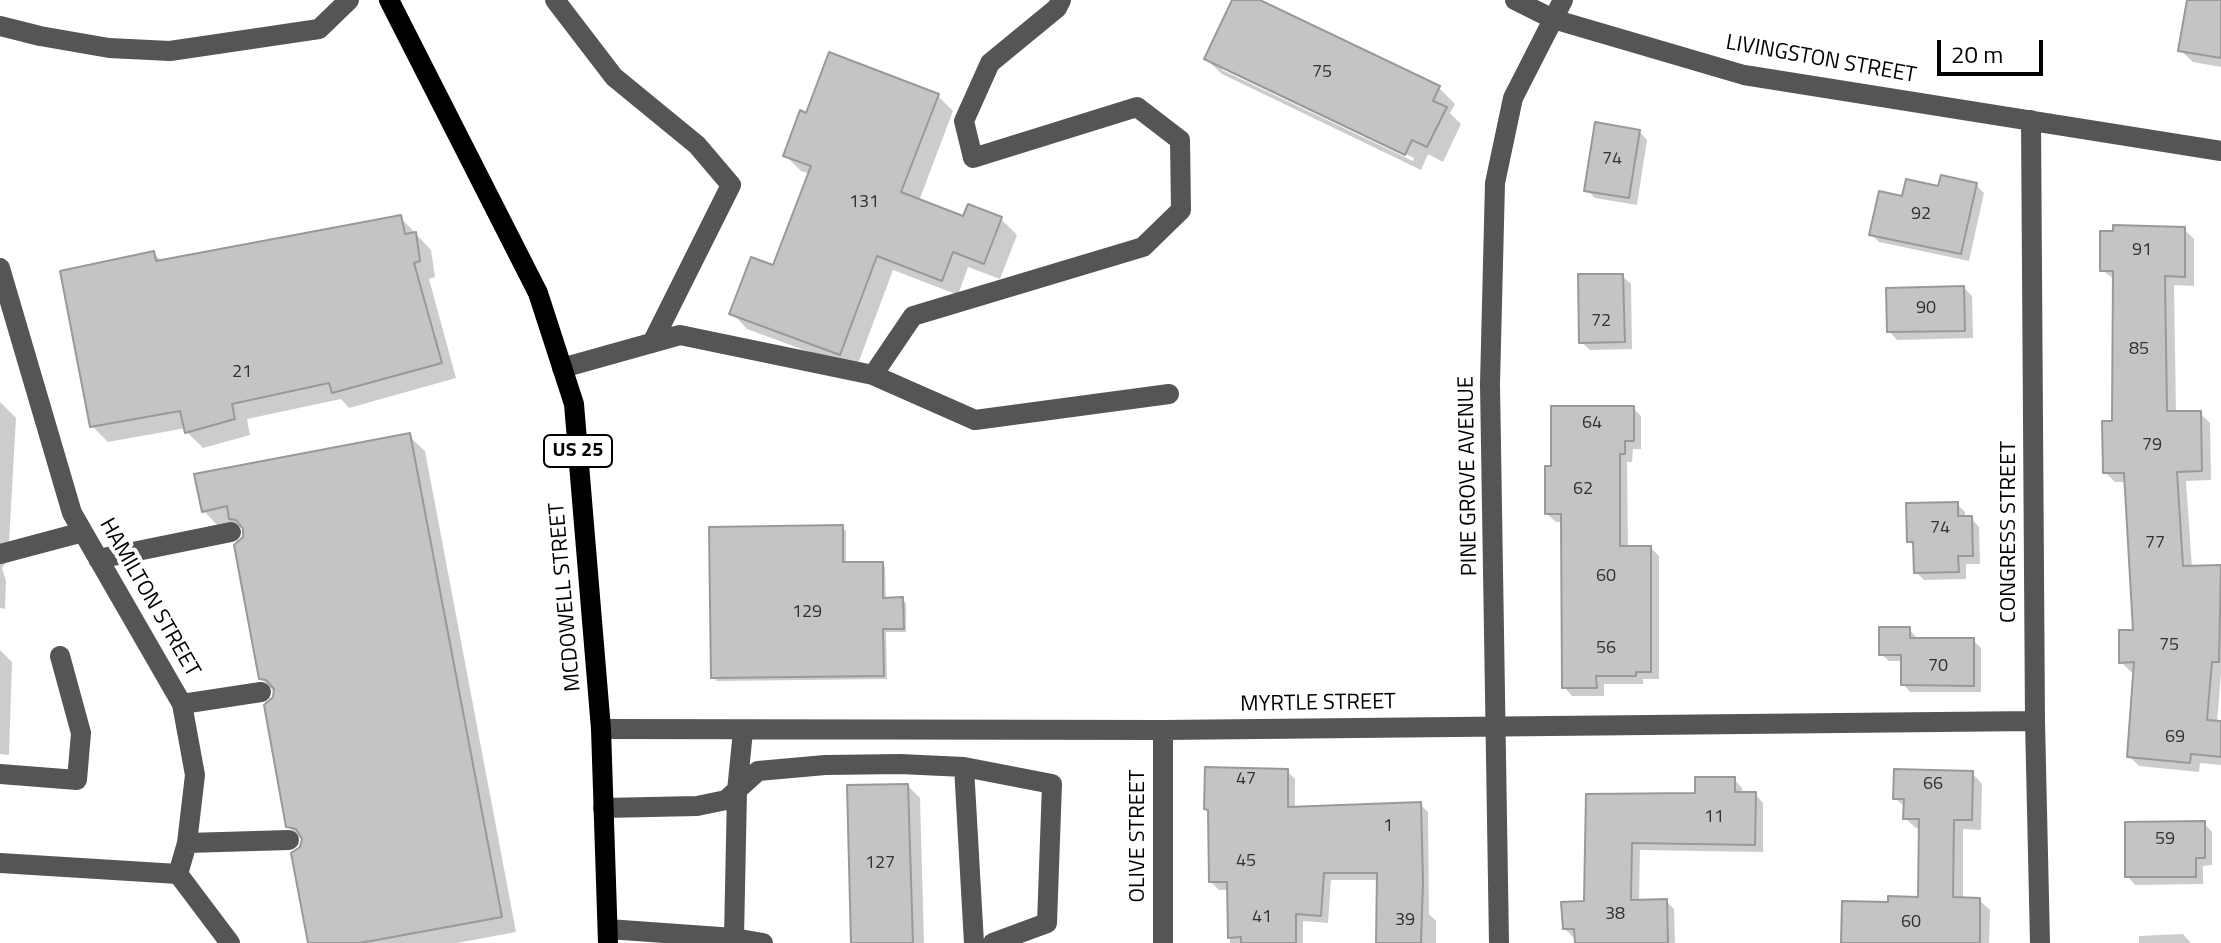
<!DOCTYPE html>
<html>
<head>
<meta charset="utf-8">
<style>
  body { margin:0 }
  #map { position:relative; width:2221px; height:943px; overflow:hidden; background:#fff; font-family:"Titillium Web",sans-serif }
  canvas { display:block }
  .scale { position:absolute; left:1937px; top:40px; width:106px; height:36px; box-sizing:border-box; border:4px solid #000; border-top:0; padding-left:10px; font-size:24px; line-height:28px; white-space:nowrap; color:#000; -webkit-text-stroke:6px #fff; paint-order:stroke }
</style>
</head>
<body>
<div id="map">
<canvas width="2221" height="943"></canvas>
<div class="scale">20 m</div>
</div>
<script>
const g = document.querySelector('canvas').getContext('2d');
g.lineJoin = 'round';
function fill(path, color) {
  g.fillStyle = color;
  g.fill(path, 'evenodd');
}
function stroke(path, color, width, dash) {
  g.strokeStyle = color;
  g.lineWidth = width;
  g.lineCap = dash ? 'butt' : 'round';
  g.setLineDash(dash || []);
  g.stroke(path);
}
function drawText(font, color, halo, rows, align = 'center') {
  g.font = font + ' "Titillium Web",sans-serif';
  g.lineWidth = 8;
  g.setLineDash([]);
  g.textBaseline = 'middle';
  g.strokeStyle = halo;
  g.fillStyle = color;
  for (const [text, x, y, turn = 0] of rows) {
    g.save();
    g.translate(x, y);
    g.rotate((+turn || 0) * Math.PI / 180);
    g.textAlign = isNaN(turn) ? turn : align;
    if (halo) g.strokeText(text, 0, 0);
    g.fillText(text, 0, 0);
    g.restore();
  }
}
fill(new Path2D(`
  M1234,0H1255L1439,88L1455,104L1450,113L1461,124L1443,162L1428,154L1421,170L1222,74L1206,59ZM1222,66L1414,158L1413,161L1222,70Z
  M2189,0H2221V67L2193,62L2180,50Z
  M938,96L953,111L919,201L965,218L1001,219L1017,235L1000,279L968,267L958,295L893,270L856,369L747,329L732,313L774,267L810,174L801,171L785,155L807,115Z
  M1639,131L1647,140L1637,205L1595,198L1587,190Z
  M1976,185L1984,193L1969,261L1879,242L1871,234L1903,199L1940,189Z
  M400,217L431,250L435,277L429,279L456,378L349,408L341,399L247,419L250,435L203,448L187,432L186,428L108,442L92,426L154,253L162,262Z
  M2184,229L2194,239V286L2174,285L2176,413H2200L2210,423L2211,480L2186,481L2192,568L2221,567V673L2217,723H2221V765L2200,763L2199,772L2139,766L2129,756L2136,672H2131L2121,662L2135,632L2127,482H2115L2105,472L2114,423L2115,280L2102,270Z
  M1622,276L1631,284L1632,349L1590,350L1581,342Z
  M1964,288L1972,296L1973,338L1897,340L1889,331Z
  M0,402L16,418L8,560L2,568L6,581L5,609L0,608Z
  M1633,408L1641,416V449H1633L1632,462H1627L1628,548H1651L1659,556V679H1643V684H1604V696H1572L1564,687L1563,522H1556L1547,514L1553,468Z
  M409,436L425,451L516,932L457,943H310L302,848L303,841L288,826L275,693L261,678L242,542L245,532L236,523L219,527L204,511Z
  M1957,504L1965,512V518H1971L1979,527L1980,564H1966V579L1924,580L1916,572L1915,547L1909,541Z
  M842,527L846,531V564H882L885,567L886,599H902L906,603V632H886L887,679L717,681L713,677Z
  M1909,629L1916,637V640H1973L1981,648V692H1910L1903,684V661H1889L1881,654Z
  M0,650L12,662L9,755L0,754Z
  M1287,771L1295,779V809L1420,804L1428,812L1429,914L1436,921V943H1380L1379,880H1331L1328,923L1303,921V943H1230L1229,890H1219L1211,882L1210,812L1206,809Z
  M1972,773L1982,784L1981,830L1963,829V900H1979L1990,910L1989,943H1843L1890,904L1920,899L1921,828H1916L1905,818L1906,808L1895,798Z
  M1734,779L1742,788V794H1755L1763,803V852L1640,850L1639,902L1666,901L1674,909L1675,943H1577V937H1573L1564,928L1586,903L1588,796L1697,795Z
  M908,786L920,798L924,943H853Z
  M2204,823L2212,832V865L2203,866V884L2135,885L2127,876Z
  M2183,934L2191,943H2139V936Z`), '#0003');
const building = new Path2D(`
  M1232,0H1260L1440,86L1433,101L1447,107L1427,147L1412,140L1405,155L1204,59Z
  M2187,0H2221V58L2178,51Z
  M829,52L939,94L901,192L963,216L968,204L1002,217L984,264L953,252L942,281L877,256L840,355L729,314L751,257L773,265L811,166L783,156L800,110L806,113Z
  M1595,122L1640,130L1629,198L1584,191Z
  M1941,175L1977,183L1961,254L1869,235L1879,191L1902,196L1906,179L1938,186Z
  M401,215L405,234L416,232L420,261L414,263L442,363L332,393L329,383L232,404L235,419L185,433L180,411L90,427L60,271L154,251L156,261Z
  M2113,225L2185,227V277L2165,276L2167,411H2201L2202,471L2177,472L2183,566L2221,565L2219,662H2212L2207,720L2221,721V757L2191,754L2190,763L2127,757L2134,662L2119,663V630H2133L2124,473H2103L2102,421H2112L2113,271H2100V231H2113Z
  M1578,274H1623L1625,342L1579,343Z
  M1964,286L1965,331L1887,332L1886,288Z
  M1551,406H1634V441H1625V454H1620V546H1651V672H1636V676H1596L1597,688H1562L1561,514H1545V466H1551Z
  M410,433L502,917L360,943H308L291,853L300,847L302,839L296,829L286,827L264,705L273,697L274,689L266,680L259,679L234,545L243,537V529L236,520L229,519L227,506L202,512L194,474Z
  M1958,502V516H1972L1973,556H1958L1959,572L1914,573L1913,542H1907L1906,503Z
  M843,525V562H883V598L903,597L904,629H883L884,676L711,678L709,527Z
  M1879,627H1910V638H1974V686L1901,685V655H1879Z
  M1205,767L1288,769V807L1421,802L1423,881L1421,943H1376L1377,873H1324L1321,916L1296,914V943H1241V937L1228,938L1227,882H1209L1208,810L1204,809Z
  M1894,769L1973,771L1972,820H1954L1953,897L1980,898V943H1841L1842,901L1888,902V896L1918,897L1919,819H1903L1904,799H1893Z
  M1695,777H1735V792H1756L1755,845L1632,843L1631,900L1667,899L1668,943H1575L1574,929H1563L1561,902L1584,901L1586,794L1695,793Z
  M908,784L913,943H851L847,785Z
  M2205,821V858H2196V877H2125V822Z`);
fill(building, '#c4c4c4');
stroke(building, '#999', 2);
stroke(new Path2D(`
  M555,0L614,77L697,145L731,185L652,343
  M1515,0L1553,19L1744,75L2221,151
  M0,26L40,36L109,48L170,51L319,29L349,0
  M2031,120L2035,721L2040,943
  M0,268L72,513L182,704L195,775L187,843L178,874L230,943
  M562,368L680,335L873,375L975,420L1169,394
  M873,375L913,316L1143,247L1181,210L1180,140L1137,107L973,158L964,121L990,63L1057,8L1061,0
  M0,554L83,532
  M98,559L231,532
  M182,704L261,692
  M601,729L1163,730L2035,721
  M964,767L974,943
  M0,774L77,780L81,733L60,656
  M603,808L697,806L726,800L758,771L825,765L900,764L964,767L1052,784L1047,923L993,943
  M187,843L289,840
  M0,863L178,874
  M608,929L734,938L763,943
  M734,938L737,791L743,731
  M1163,943V730
  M1499,943L1490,384L1495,183L1513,98L1563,0`), '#555', 20);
stroke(new Path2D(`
  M389,0L538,293L574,404L601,729L608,943`), '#000', 20);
drawText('18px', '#313131', null, [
  ["75",1322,73],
  ["74",1612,160],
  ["131",864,203],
  ["92",1921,215],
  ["91",2142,251],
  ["90",1926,309],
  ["72",1601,322],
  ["85",2139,350],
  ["21",242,373],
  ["64",1592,424],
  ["79",2152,446],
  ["62",1583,490],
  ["74",1940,529],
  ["77",2155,544],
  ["60",1606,577],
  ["129",807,613],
  ["75",2169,646],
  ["56",1606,649],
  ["70",1938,667],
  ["69",2175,738],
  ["47",1246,780],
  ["66",1933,785],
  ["11",1714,818],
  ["1",1388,827],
  ["59",2165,840],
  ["45",1246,862],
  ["127",880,864],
  ["38",1615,915],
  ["41",1262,918],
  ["39",1405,921],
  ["60",1911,923]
]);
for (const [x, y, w] of [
  [578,451,68]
]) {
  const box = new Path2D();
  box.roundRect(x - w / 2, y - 16, w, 32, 6);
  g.fillStyle = '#fff';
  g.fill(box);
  stroke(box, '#000', 2);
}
drawText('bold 20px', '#000', null, [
  ["US 25",578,451]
]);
drawText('22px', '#000', '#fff', [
  ["LIVINGSTON STREET",1821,60,10],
  ["PINE GROVE AVENUE",1469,476,-91],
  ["CONGRESS STREET",2010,532,-90],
  ["MCDOWELL STREET",566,597,-95],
  ["HAMILTON STREET",149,598,60],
  ["MYRTLE STREET",1318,704,-1],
  ["OLIVE STREET",1139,836,-90]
]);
</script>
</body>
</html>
